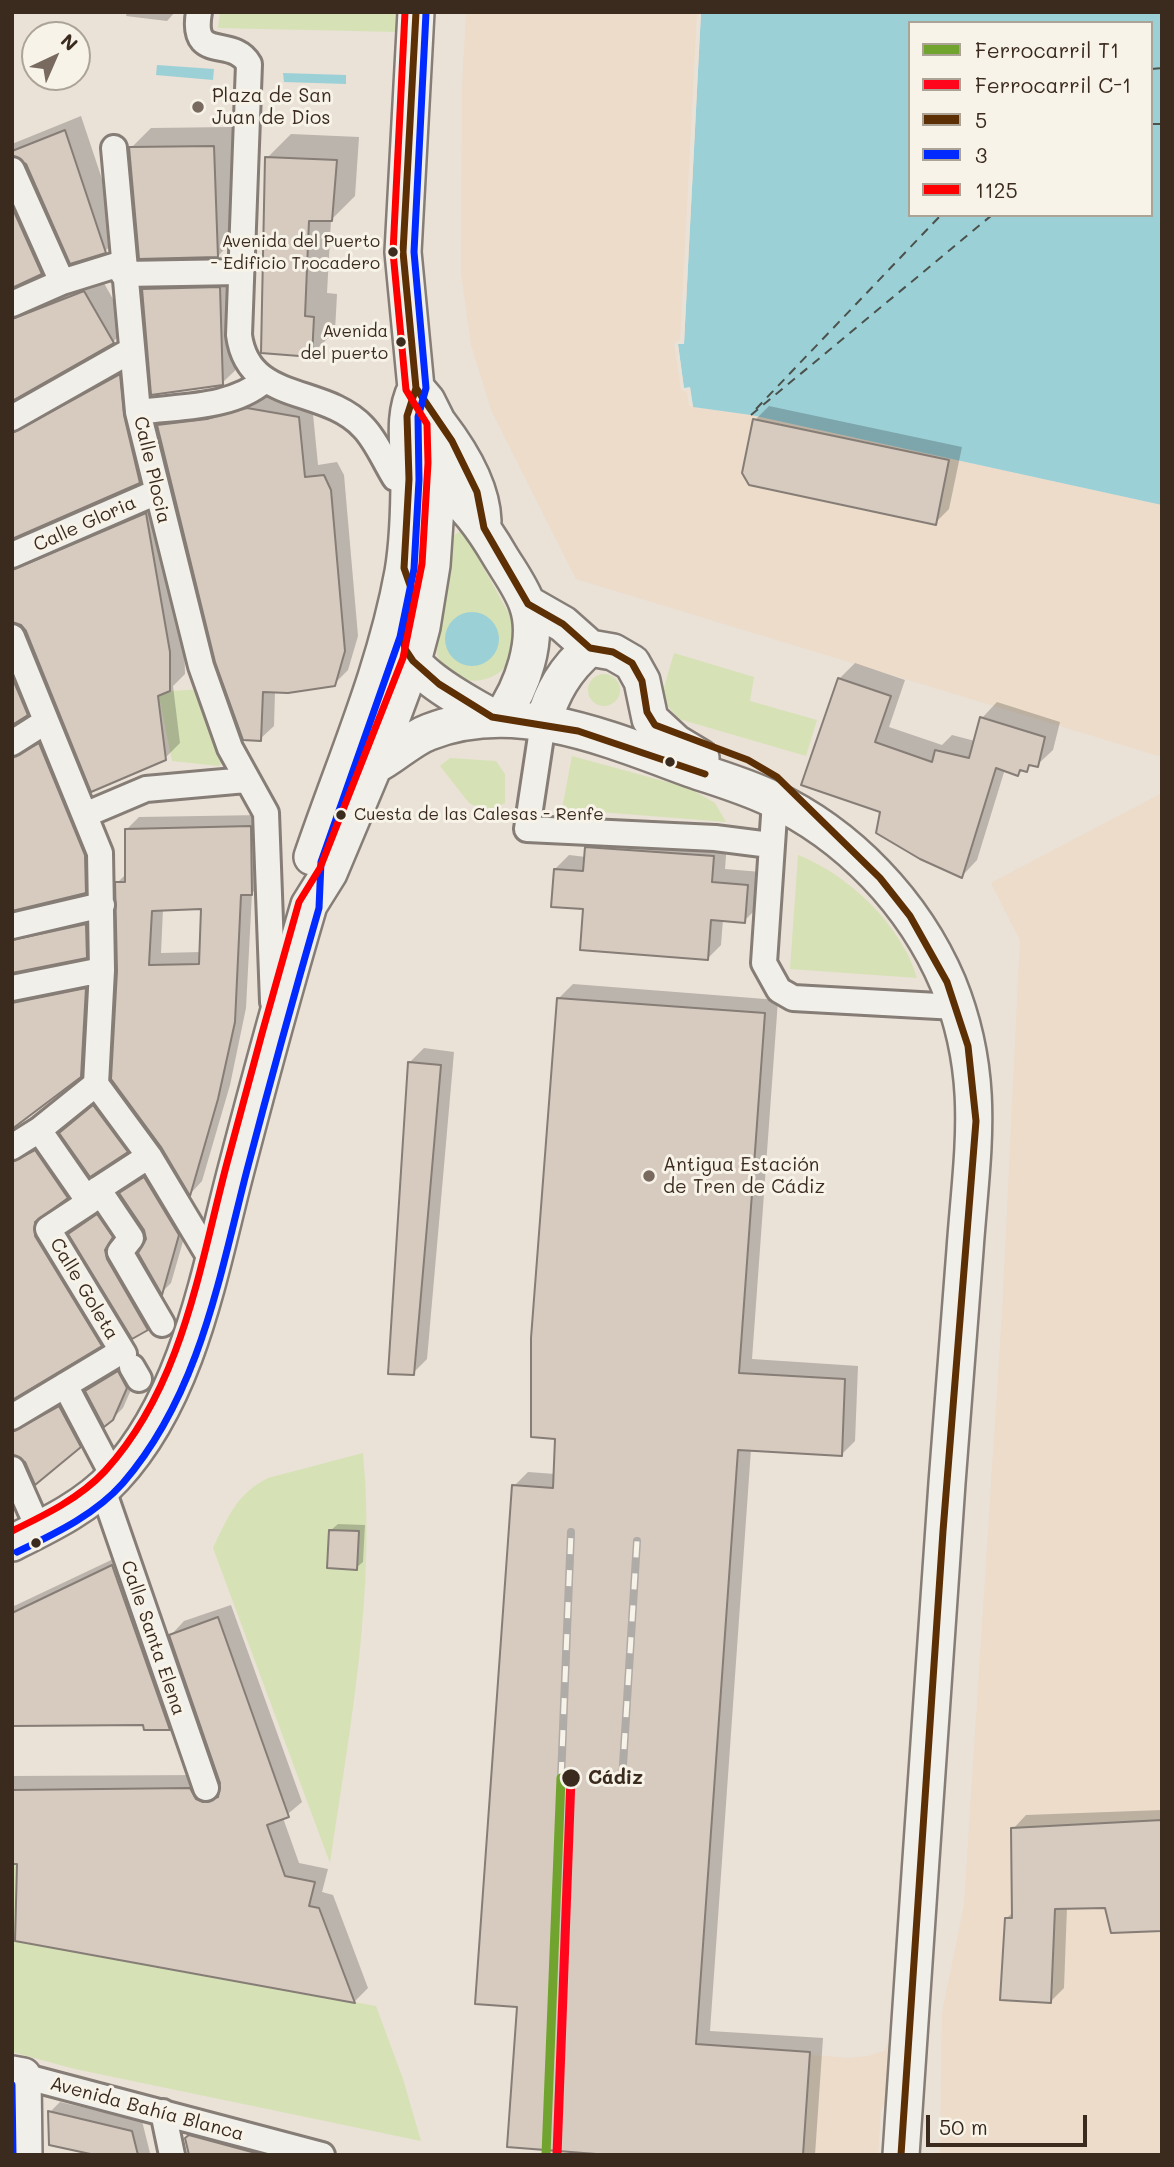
<!DOCTYPE html>
<html>
<head>
<meta charset="utf-8">
<style>
  body { margin:0 }
  #map { position:relative; width:1174px; height:2167px; overflow:hidden; background:#eae1d7; font-family:Mali,sans-serif }
  canvas { display:block }
  .frame { position:absolute; inset:0; border:14px solid #3b2a1e; pointer-events:none }
  .legend { position:absolute; left:908px; top:21px; width:245px; height:196px; box-sizing:border-box; background:#f7f3e8; border:2px solid #aca397; margin:0; padding:9px 12px; list-style:none; font-size:21px; color:#3b2a1e }
  .legend li { display:flex; align-items:center; gap:14px; height:35px }
  .legend b { width:35px; border:2px solid #aca397 }
  .north { position:absolute; left:21px; top:21px; width:70px; height:70px; box-sizing:border-box; background:#f7f3e8; border:2px solid #aca397; border-radius:50%; rotate:44deg; font-size:19px; font-weight:700; line-height:28px; text-align:center; color:#3b2a1e }
  .north::after { content:''; display:block; margin:auto; width:24px; height:32px; background:#786a5f; clip-path:polygon(50% 0,100% 100%,50% 72%,0 100%) }
  .scale { position:absolute; left:926px; top:2115px; width:161px; height:32px; box-sizing:border-box; border:4px solid #3b2a1e; border-top:0; padding-left:9px; font-size:21px; line-height:24px; white-space:nowrap; color:#3b2a1e; -webkit-text-stroke:5px #f7f3e8; paint-order:stroke }
</style>
</head>
<body>
<div id="map">
<canvas width="1174" height="2167"></canvas>
<div class="frame"></div>
<ul class="legend">
<li><b style="height:9px;background:#71a42f"></b>Ferrocarril T1</li>
<li><b style="height:9px;background:#ff061d"></b>Ferrocarril C-1</li>
<li><b style="height:9px;background:#5d2f04"></b>5</li>
<li><b style="height:9px;background:#002aff"></b>3</li>
<li><b style="height:9px;background:#f00"></b>1125</li>
</ul>
<div class="north">N</div>
<div class="scale">50 m</div>
</div>
<script>
const g = document.querySelector('canvas').getContext('2d');
g.lineJoin = 'round';
function fill(path, color) {
  g.fillStyle = color;
  g.fill(path, 'evenodd');
}
function stroke(path, color, width, dash) {
  g.strokeStyle = color;
  g.lineWidth = width;
  g.lineCap = dash ? 'butt' : 'round';
  g.setLineDash(dash || []);
  g.stroke(path);
}
function drawText(font, color, halo, rows, align = 'center') {
  g.font = font + ' Mali,sans-serif';
  g.lineWidth = 6;
  g.setLineDash([]);
  g.textBaseline = 'middle';
  g.strokeStyle = halo;
  g.fillStyle = color;
  for (const [text, x, y, turn = 0] of rows) {
    g.save();
    g.translate(x, y);
    g.rotate((+turn || 0) * Math.PI / 180);
    g.textAlign = isNaN(turn) ? turn : align;
    if (halo) g.strokeText(text, 0, 0);
    g.fillText(text, 0, 0);
    g.restore();
  }
}
fill(new Path2D(`
  M466,12H701L690,387L693,407L751,415L1162,505V757L576,579L492,412L471,345L461,272L462,89Z
  M1162,793V2155H940L942,2013L964,1905L1002,1314L1020,940L991,883Z
  M890,2039H898L894,2090L881,2110L878,2155H712L719,2046L847,2058L868,2056L884,2051Z`), '#ecdcc9');
fill(new Path2D(`
  M220,12H399L398,32L218,28Z
  M463,530L514,623C531,689 437,703 435,641C435,614 449,564 454,535Z
  M674,653L754,677L750,701L817,720L806,756L679,719L661,698Z
  M588 690a16 16 0 1 1 32 0a16 16 0 1 1-32 0Z
  M201,689L226,758L219,766L172,761L158,692Z
  M572,756L689,788L715,803L726,822L562,809Z
  M450,758L496,761L505,774V803L488,812L469,803L440,766Z
  M798,855C849,875 902,926 917,978L790,969Z
  M363,1453C376,1592 350,1727 330,1863L213,1548C227,1519 237,1493 268,1478Z
  M43,1863L42,1887L16,1890L15,1941L376,2006L403,2079L421,2141L75,2069L12,2052V1864Z`), '#d6e2b5');
fill(new Path2D(`
  M701,12H1162V505L751,415L693,407L690,388L684,389L678,344L684,343ZM910,23H1151V215H910Z
  M157,65L214,69L213,80L156,75Z
  M283,73L346,75V84L284,82Z
  M445 639a27 27 0 1 1 54 0a27 27 0 1 1-54 0Z`), '#9cd0d7');
fill(new Path2D(`
  M697,12H701L684,344H678L684,388L690,387L693,407L689,406L687,392L681,390L674,343L680,340Z`), '#eae1d7');
fill(new Path2D(`
  M127,12H175L167,21L126,16Z
  M81,116L121,236L105,251L27,163L12,152V144Z
  M234,127L238,235L218,256L131,148L151,128Z
  M291,134L359,137L355,196L331,220L327,293L337,294L335,331L311,355L261,313L267,158Z
  M12,153L57,258L41,273L14,285L13,293L100,276L128,326L113,342L12,401Z
  M239,268L243,363L222,383L144,289L164,269Z
  M135,360L155,466L139,482L14,536L13,544L161,499L184,636L185,674L173,686L180,743L165,758L12,618V403L21,416Z
  M262,395L312,404L318,465L337,462L344,475L358,636L348,670L334,684L275,691L274,726L260,739L158,425L172,412Z
  M769,406L962,447L949,509L935,523L755,420Z
  M12,620L42,698L14,723V735L55,729L101,876L85,892L13,909L12,914L101,910L102,941L86,956L14,971L15,982L101,974L96,1059L80,1075L16,1124L12,1131Z
  M855,663L905,680L889,727L942,745L952,735L975,741L982,718L997,702L1060,722L1053,750L1037,765L1032,764L1018,774L1005,769L977,860L962,876L882,811L839,679Z
  M263,815L264,881L252,893L246,1008L230,1085L202,1181L191,1193L119,971L117,883L127,873V829L139,817ZM203,908L201,952L161,953L163,909Z
  M600,833L727,842L725,869L761,872L758,907L744,921L723,919L721,945L707,959L585,908L555,869L569,855L586,857V847Z
  M573,984L778,1000L752,1359L858,1366L855,1441L841,1455L751,1449L710,2031L823,2038L815,2155H633L519,2005L514,1486L528,1472L555,1474L559,998Z
  M424,1048L454,1052L427,1359L413,1373L410,1062Z
  M104,1096L137,1140L127,1151L72,1123Z
  M12,1133L51,1136L82,1181L51,1207L48,1214L116,1329L101,1344L15,1396L12,1400Z
  M154,1169L188,1224L171,1283L162,1292L145,1230L121,1194Z
  M104,1209L118,1230L111,1242L113,1252L153,1322L147,1329L70,1234Z
  M129,1362L137,1376L123,1408L112,1419L87,1391L97,1381Z
  M75,1392L95,1431L80,1446L13,1455L24,1483L12,1495V1402L20,1415Z
  M338,1524L365,1525L363,1562L356,1568L331,1530Z
  M126,1553L183,1714L169,1728H146L145,1723L12,1724V1607Z
  M231,1605L302,1802L283,1818L299,1863L328,1869L322,1892L333,1895L368,1988L355,2001L17,1939L19,1862H12V1776L204,1775L210,1786L221,1788L222,1783L171,1635L184,1621Z
  M1162,1810V1930L1107,1906L1067,1907L1064,1988L1051,2001L1007,1918L1014,1911L1013,1829L1026,1815Z
  M60,2102L142,2121L150,2153L103,2155L50,2112Z
  M203,2124L288,2155H191L187,2139Z`), '#0003');
stroke(new Path2D(`
  M1151,69L1162,68
  M1151,124H1162
  M756,409L941,215
  M751,415L992,215`), '#4b524c', 2, [9, 7]);
const building = new Path2D(`
  M65,130L106,253L70,264L26,164L12,155V151Z
  M214,146L218,257L139,259L129,147Z
  M265,157L337,160L332,221H309L305,316L314,317L312,357L261,353Z
  M12,207L42,274L12,288Z
  M220,287L223,385L151,395L142,289Z
  M84,291L114,343L12,401V319Z
  M120,374L124,415L140,483L12,539V433Z
  M247,408L299,417L305,477L324,475L331,490L345,651L335,686L288,693L263,692L261,741L243,740L215,662L157,425L207,419Z
  M753,419L949,460L936,525L749,485L742,473Z
  M146,513L170,652V691L158,696L166,760L91,792L26,631L21,625L12,622V570Z
  M12,677L28,715L12,725Z
  M838,678L891,696L875,742L932,762L935,750L969,758L980,717L1045,737L1038,767L1029,765L1027,772L1020,770L1018,776L996,768L962,878L920,859L876,833L880,812L801,785Z
  M39,743L85,855L86,893L12,911V758Z
  M251,826L252,895H241L235,1022L218,1099L190,1196L161,1147L111,1079L117,971L115,882H125V829ZM201,909L199,964L149,965L152,911Z
  M585,847L714,856L712,882L748,885L745,923L711,920L708,960L580,950L583,909L551,907L554,869L583,871Z
  M86,924L87,958L12,973V940Z
  M86,988L81,1077L12,1129V1003Z
  M557,998L765,1013L739,1373L845,1379L842,1456L738,1450L696,2044L810,2052L803,2155H609L507,2147L517,2007L475,2004L512,1485L553,1488L555,1439L531,1437V1338Z
  M408,1062L441,1065L414,1375L388,1374Z
  M93,1105L128,1152L90,1177L59,1133Z
  M35,1150L68,1198L35,1222V1236L102,1346L12,1400V1162Z
  M144,1177L179,1235L162,1295L138,1253L146,1239L144,1230L119,1193Z
  M97,1214L113,1237L105,1250L107,1259L148,1330L132,1339L68,1234Z
  M118,1371L127,1388L113,1420L104,1427L85,1391Z
  M59,1406L81,1447L35,1485L25,1462L12,1454V1432Z
  M329,1530L359,1531L357,1570L327,1568Z
  M112,1565L170,1730H144L143,1725L12,1726V1613Z
  M218,1617L289,1817L267,1825L285,1876L315,1882L309,1906L319,1908L355,2003L15,1941L17,1864H12V1790L190,1788L196,1799L203,1802L218,1797L220,1783L169,1635Z
  M1162,1820V1931L1111,1933L1105,1908L1055,1909L1051,2003L1000,2000L1005,1918H1012L1011,1828Z
  M48,2111L132,2131L138,2155H95L49,2145Z
  M189,2135L263,2155H189L185,2138Z`);
fill(building, '#d7cabf');
stroke(building, '#857d76', 2);
const street = new Path2D(`
  M199,12C190,64 233,35 249,64L239,335C248,404 324,385 363,427C376,440 385,462 395,478L419,480
  M114,148L138,412L201,666L230,748L266,813L273,1002
  M12,170L62,282
  M123,274L240,272
  M12,304L62,282L123,263
  M138,412C180,406 231,409 265,380
  M12,418L132,350
  M12,555L157,492
  M12,637L100,853L102,970L96,1084
  M543,723L527,829L715,838L770,845
  M12,743L45,722
  M775,801L764,963L779,990L793,998L956,1007
  M87,814L146,789L246,780
  M12,926L102,905
  M12,988L102,970
  M96,1084L149,1156L212,1261
  M39,1130L89,1202L48,1229L124,1354
  M12,1147L39,1130L96,1084
  M98,1189L131,1238L120,1252L162,1324
  M86,1197L149,1156
  M132,1367L139,1379
  M65,1385L114,1478
  M12,1417L122,1351
  M12,1469L39,1530
  M102,1487L206,1788
  M23,2076L322,2155
  M163,2112L172,2155`);
const secondary = new Path2D(`
  M439,424C459,450 482,487 483,521
  M438,482C465,502 483,527 500,556C509,571 521,587 527,604C540,639 522,688 501,717
  M528,604L563,624L590,648L613,652L632,663L642,681L650,719L676,743L701,758
  M404,642C408,673 466,702 492,717
  M543,723C552,692 565,669 590,648
  M374,766C394,756 410,739 429,732C516,698 609,739 691,769C717,778 745,786 770,798C848,834 914,903 948,983C987,1079 972,1151 965,1250C959,1327 953,1405 947,1483C930,1707 917,1931 901,2155
  M312,857C344,763 385,671 403,572C408,542 409,507 409,477C409,446 402,416 416,388
  M12,1543C46,1526 88,1506 114,1477C189,1396 209,1273 236,1170C259,1082 283,993 309,905L329,873L374,766L413,661L422,627L432,565L439,463L437,421L427,401L416,388L403,252L416,12
  M12,2074L23,2076L24,2155`);
stroke(street, '#857d76', 30);
stroke(secondary, '#857d76', 40);
stroke(street, '#f1efea', 24);
stroke(secondary, '#f1efea', 35);
const rail = new Path2D(`
  M561,1778L571,1532
  M622,1781L637,1541`);
stroke(rail, '#afaba7', 8);
stroke(rail, '#f7f3e8', 5, [16]);
stroke(new Path2D(`
  M416,12L403,252L416,388L452,441L477,492L484,528L528,604L563,624L590,648L613,652L632,663L642,681L647,712L655,725L748,760L777,777L880,878L910,916L947,982L968,1046L976,1121L943,1531L901,2155
  M416,388L407,416L409,479L404,568L411,588L403,637L405,649L413,661L439,684L492,717L578,731L705,774`), '#5d2f04', 7);
stroke(new Path2D(`
  M17,1552C54,1534 95,1515 123,1483C199,1395 219,1279 247,1170C270,1082 294,995 319,908L321,862L400,637L414,569L419,480L418,417L426,388L414,252L426,13
  M12,2085L13,2155`), '#002aff', 7);
stroke(new Path2D(`
  M12,1531C45,1515 80,1498 105,1471C182,1387 199,1269 227,1163C250,1076 274,989 299,902L320,868L403,658L422,564L428,463L427,424L406,390L393,252L405,12`), '#f00', 7);
stroke(new Path2D(`
  M546,2155L561,1778`), '#71a42f', 9);
stroke(new Path2D(`
  M557,2155L571,1778`), '#ff061d', 9);
for (const [x, y, r, color] of [
  [198,107,7,"#786a5f"],
  [393,252,6,"#3b2a1e"],
  [401,342,6,"#3b2a1e"],
  [670,762,6,"#3b2a1e"],
  [341,815,6,"#3b2a1e"],
  [649,1176,7,"#786a5f"],
  [36,1543,6,"#3b2a1e"],
  [571,1778,10,"#3b2a1e"]
]) {
  const dot = new Path2D();
  dot.arc(x, y, r, 0, 2 * Math.PI);
  g.fillStyle = color;
  g.fill(dot);
  stroke(dot, '#f7f3e8', 2.5);
}
drawText('17px', '#3b2a1e', '#f7f3e8', [
  ["Avenida del Puerto",380,242],
  ["- Edificio Trocadero",380,264],
  ["Avenida",388,332],
  ["del puerto",388,354],
  ["Cuesta de las Calesas - Renfe",354,815,"left"]
], 'right');
drawText('19px', '#3b2a1e', '#f7f3e8', [
  ["Plaza de San",212,96],
  ["Juan de Dios",212,118],
  ["Antigua Estación",663,1165],
  ["de Tren de Cádiz",663,1187]
], 'left');
drawText('19px', '#3b2a1e', '#f7f3e8', [
  ["Calle Plocia",152,470,77],
  ["Calle Gloria",85,524,-24],
  ["Calle Goleta",84,1289,59],
  ["Calle Santa Elena",153,1638,71],
  ["Avenida Bahía Blanca",147,2109,15]
]);
drawText('bold 19px', '#3b2a1e', '#f7f3e8', [
  ["Cádiz",588,1778]
], 'left');
</script>
</body>
</html>
